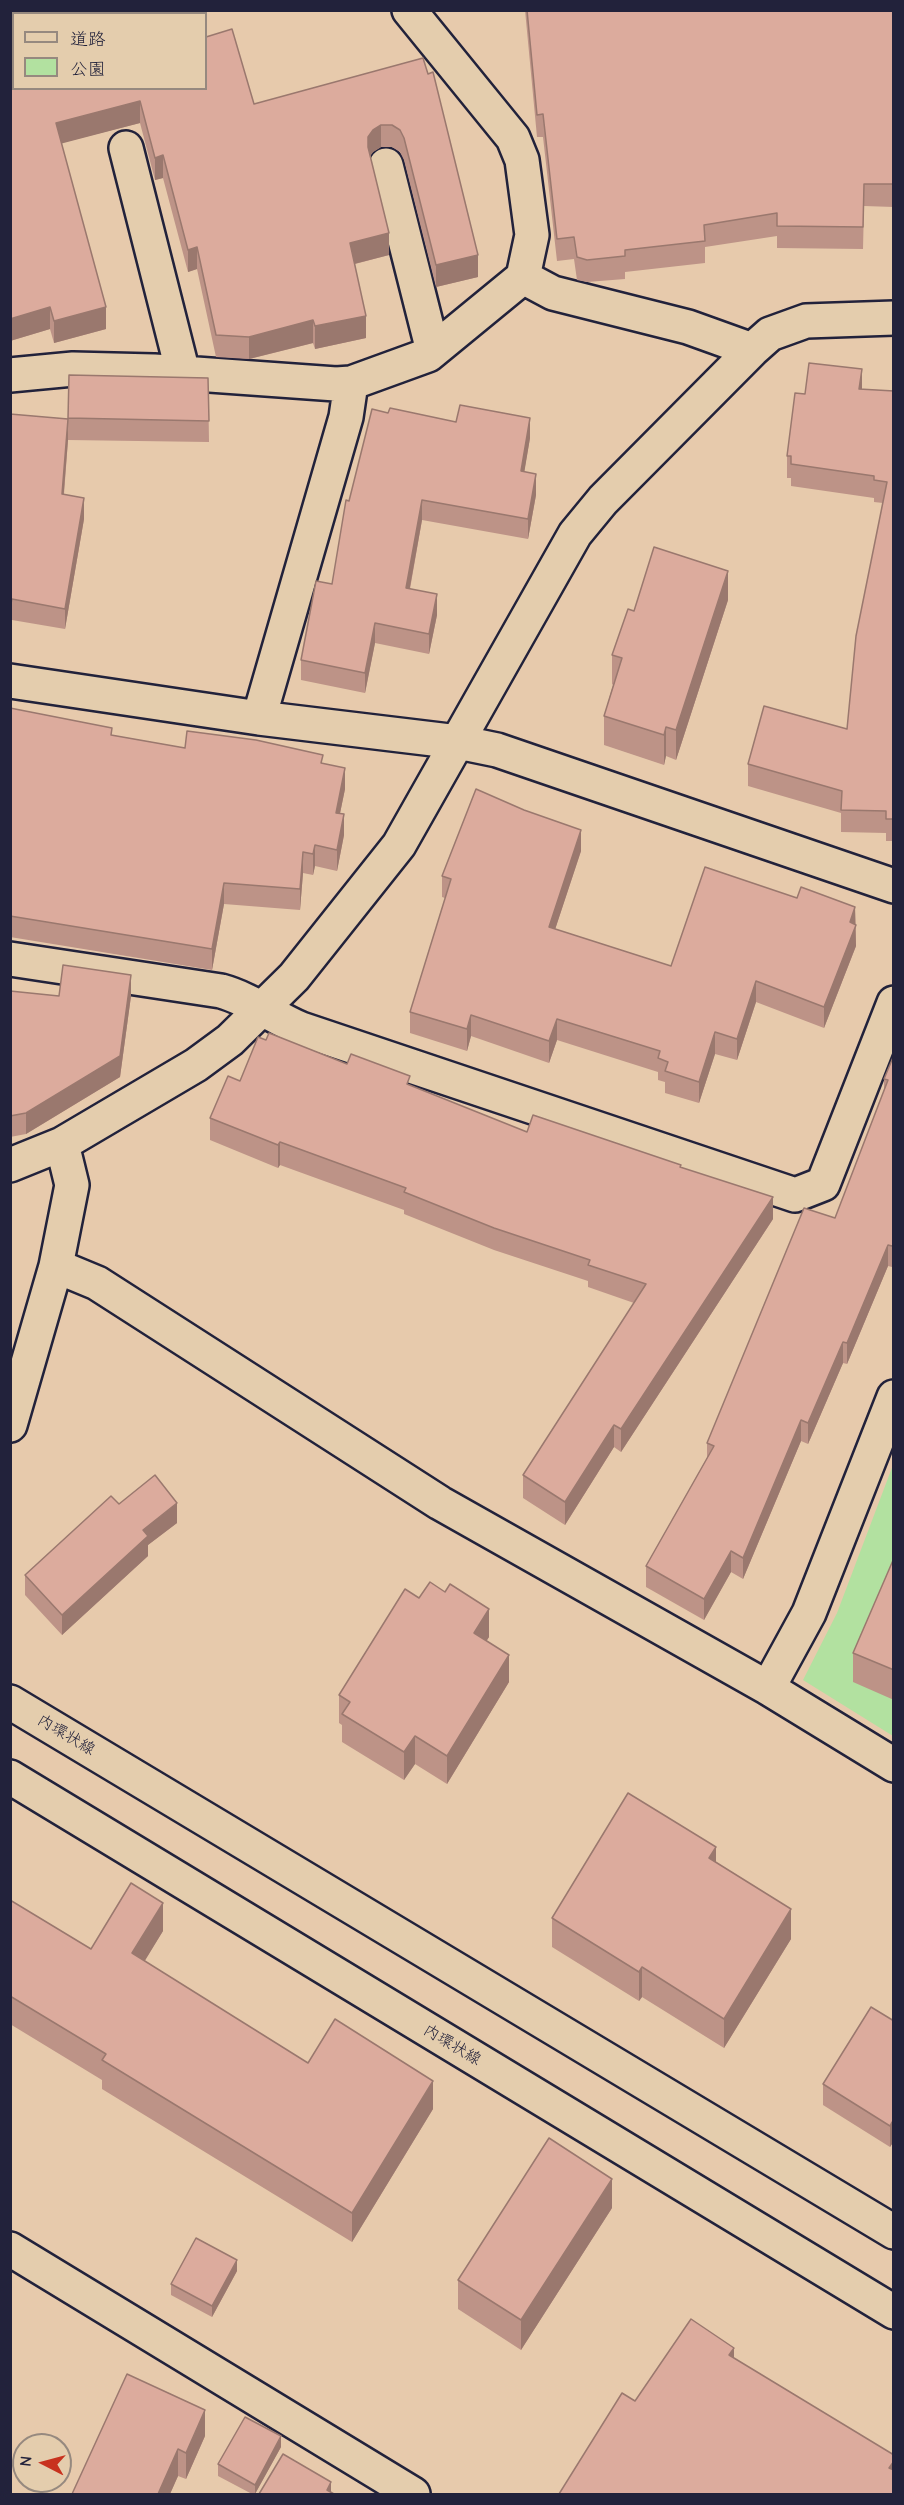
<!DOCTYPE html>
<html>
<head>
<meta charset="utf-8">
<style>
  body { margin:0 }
  #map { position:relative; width:904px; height:2505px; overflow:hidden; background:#e7caac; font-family:"Comic Neue","Klee One",sans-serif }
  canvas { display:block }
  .frame { position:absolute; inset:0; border:12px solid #22223b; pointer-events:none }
  .legend { position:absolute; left:12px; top:12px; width:195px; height:78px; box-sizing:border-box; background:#e4cdad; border:2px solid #96897f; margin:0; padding:8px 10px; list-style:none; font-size:18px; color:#22223b }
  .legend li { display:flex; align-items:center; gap:12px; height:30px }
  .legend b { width:30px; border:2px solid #96897f }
  .north { position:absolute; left:12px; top:2433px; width:60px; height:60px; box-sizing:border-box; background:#e4cdad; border:2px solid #96897f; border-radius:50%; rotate:276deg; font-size:16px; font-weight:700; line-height:24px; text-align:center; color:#22223b }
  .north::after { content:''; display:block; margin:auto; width:21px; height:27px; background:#c8321e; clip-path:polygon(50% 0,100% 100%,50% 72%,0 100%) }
</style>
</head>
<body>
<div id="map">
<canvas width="904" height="2505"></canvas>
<div class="frame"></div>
<ul class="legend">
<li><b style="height:8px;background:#e4cdad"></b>道路</li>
<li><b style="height:16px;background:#b2e1a0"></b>公園</li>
</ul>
<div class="north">N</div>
</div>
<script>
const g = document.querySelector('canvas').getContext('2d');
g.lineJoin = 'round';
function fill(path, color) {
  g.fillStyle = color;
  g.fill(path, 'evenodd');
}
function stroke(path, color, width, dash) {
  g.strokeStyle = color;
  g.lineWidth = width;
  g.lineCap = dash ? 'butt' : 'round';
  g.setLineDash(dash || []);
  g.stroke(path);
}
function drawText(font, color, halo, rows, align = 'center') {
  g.font = font + ' "Comic Neue","Klee One",sans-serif';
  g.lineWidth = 6;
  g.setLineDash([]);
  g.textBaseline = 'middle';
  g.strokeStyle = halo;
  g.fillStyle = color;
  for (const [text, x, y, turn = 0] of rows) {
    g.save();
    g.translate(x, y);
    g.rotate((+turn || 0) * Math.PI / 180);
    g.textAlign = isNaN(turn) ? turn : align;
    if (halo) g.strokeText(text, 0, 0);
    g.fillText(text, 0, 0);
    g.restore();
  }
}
fill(new Path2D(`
  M893,1465V1736L803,1680L837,1613Z`), '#b2e1a0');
const minor = new Path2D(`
  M126,148L183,373
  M386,165L433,351
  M523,277L553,293L688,327L752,350
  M10,375L73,369L154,371L336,384L351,383L428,355L523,277L532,235L522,160L513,138L409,10
  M10,681L259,718L458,742L497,750L894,886
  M259,718L346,417L351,383
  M10,959L221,991C250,999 273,1017 301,1029L795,1195L823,1184L894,1003
  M10,1165L62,1144L196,1065L230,1040L294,977L399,845L575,534L603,500L752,350L770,334L806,321L894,318
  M56,1266L97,1283L440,1503L768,1688L894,1765
  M10,1425L56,1266L72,1185L62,1144
  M768,1688L809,1613L894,1397
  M10,1702L894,2232
  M10,1777L894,2312
  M10,2249L413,2494`);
stroke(minor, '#22223b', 38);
stroke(minor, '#e4cdad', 33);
fill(new Path2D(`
  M525,10H894V207L864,206L863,249L777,248V236L705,247V263L625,272V279L587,282L577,280L574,259L557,261L543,137H537Z
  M10,34L254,104L423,58L478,277L436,287L404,160L400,152L392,147H381L373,152L370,156L389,255L355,264L366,338L315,349L313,343L249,359L216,357L197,269L188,272L163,178L155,180L140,123L61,143L106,329L54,343L50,329L10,341Z
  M69,375L208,378L209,442L68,440L64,494L84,519L65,629L12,620L10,414L68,419Z
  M862,389L894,391V841H886V833L841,832V813L748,786V764L847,729L883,503L874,502V498L791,486V478H787V456L805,394Z
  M388,413L530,438L524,472L536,495L528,539L422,520L410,589L437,615L429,654L375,643L365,693L301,680V660L332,584L349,501Z
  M728,600L676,760L666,756L664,765L604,745V716L613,685L612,684V655L634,611Z
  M10,708L112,735L185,748L323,764L345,789L340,813L344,835L337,871L315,866L313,875L303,873L300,910L224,904L212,970L10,937Z
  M581,851L555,929L671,966L797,898L855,907L856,946L824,1028L756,1002L737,1060L715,1054L699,1103L665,1093V1082L658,1080V1072L557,1040L549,1063L471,1036L467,1051L410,1033V1012L445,898L442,897V876Z
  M10,991L59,996H131L120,1077L26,1134L10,1137Z
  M266,1040L347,1064L410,1085L527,1132L681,1168L773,1219L621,1452L614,1447L565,1525L523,1498V1475L634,1303L588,1287V1281L494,1250L404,1214V1210L280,1165L278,1168L210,1140V1118L240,1081Z
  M894,1055V1265L892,1267L888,1266L847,1364L843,1363L808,1444L801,1441L743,1579L731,1572L704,1620L646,1587V1566L707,1458V1443L835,1218L884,1090V1079Z
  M119,1504L177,1523L148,1545V1556L62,1635L25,1595V1575Z
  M894,1558V1700L853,1682V1653Z
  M419,1598L489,1637L486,1641L509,1682L447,1784L415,1764L404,1780L342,1742V1725L339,1723V1695Z
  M716,1863L791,1939L724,2048L642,1997L639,2001L552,1947V1918Z
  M10,1900L91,1949L163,1931L144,1961L308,2063L433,2109L352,2242L102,2089V2080L10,2024Z
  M894,2021V2145L892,2144L890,2147L823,2105V2084Z
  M612,2208L521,2350L458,2309V2280Z
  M237,2271L212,2317L171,2295V2284Z
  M205,2436L186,2479L178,2476L170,2494H72Z
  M281,2447L255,2494H252L218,2476V2464Z`), '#bd9387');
fill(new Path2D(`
  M140,101V123L56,145V123Z
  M381,125V147L373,152L368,159V137L373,130Z
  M163,155V178L155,180V158Z
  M389,233V255L350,265V243Z
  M197,247V269L188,272V250Z
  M478,255V277L436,287V265Z
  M50,307V329L10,341V319Z
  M106,307V329L54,343V321Z
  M366,316V338L315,349V326Z
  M313,320V343L249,359V337Z
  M862,369V391L859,389Z
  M530,418V438L521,492V471Z
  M68,419V440L62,515V494Z
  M536,474V495L528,539V519Z
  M84,498V519L65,629V609Z
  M422,500V520L406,609V588Z
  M728,571V600L676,760V730Z
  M437,594V615L429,654V634Z
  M12,599V620L10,627V607Z
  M375,623V643L365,693V673Z
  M666,727V756L664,765V735Z
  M345,768V789L336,833V813Z
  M344,814V835L337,871V850Z
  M581,830V851L549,948V927Z
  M315,845V866L313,875V854Z
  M303,852V873L300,910V889Z
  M224,883V904L212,970V949Z
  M855,907L856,946L824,1028V1007L850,922Z
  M131,975V996L120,1077L26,1134V1113Z
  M756,981V1002L737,1060V1039Z
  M471,1015V1036L467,1051V1029Z
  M557,1019V1040L549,1063V1041Z
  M715,1032V1054L699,1103V1082Z
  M280,1142V1165L278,1168V1145Z
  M773,1197V1219L621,1452V1429Z
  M894,1244V1265L892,1267V1246Z
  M888,1245V1266L847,1364V1343Z
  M843,1342V1363L808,1444V1423Z
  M801,1420V1441L743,1579V1558Z
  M614,1425V1447L565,1525V1502Z
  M177,1503V1523L148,1545V1556L62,1635V1615L143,1530Z
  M731,1551V1572L704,1620V1599Z
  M489,1609V1637L474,1661V1633Z
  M509,1655V1682L447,1784V1756Z
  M415,1736V1764L404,1780V1752Z
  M716,1847V1876L709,1858Z
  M163,1903V1931L132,1982V1953Z
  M791,1909V1939L724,2048V2019Z
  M642,1967V1997L639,2001V1972Z
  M433,2081V2109L352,2242V2213Z
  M892,2122V2144L890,2147V2126Z
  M612,2179V2208L521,2350V2320Z
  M237,2260V2271L212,2317V2306Z
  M734,2348V2370L729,2355Z
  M205,2410V2436L186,2479V2453Z
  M281,2436V2447L255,2494V2485Z
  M178,2449V2476L170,2494H158Z
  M894,2461V2483L889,2468Z
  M331,2482V2494L327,2490Z`), '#9a786e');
const building = new Path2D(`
  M96,10H193L194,14H85Z
  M527,10H894V184H864L863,227L777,226V213L704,225L705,241L625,250V256L587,260L577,257L574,237L557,239L543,114L537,115Z
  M232,29L254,104L423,58L428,74L433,72L478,255L436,265L404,138L400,130L392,125H381L373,130L368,137V147L389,233L350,243L366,316L315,326L313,320L249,337L216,335L197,247L188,250L163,155L155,158L140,101L56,123L106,307L54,321L50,307L10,319V34L14,33V88H206V37Z
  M809,363L862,369L859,389L894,391V819H886V811L841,810L842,791L748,764L764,706L847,729L856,636L887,482L874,480V476L791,464V456H787L795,393L805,394Z
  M69,375L208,378L209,421L68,418Z
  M460,405L530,418L521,471L536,474L528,519L422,500L406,588L437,594L429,634L375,623L365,673L301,660L316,581L332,584L346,500L349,501L372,409L388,413L390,408L456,422Z
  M10,414L68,419L62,494L84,498L65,609L12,599L10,607Z
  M654,547L728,571L676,730L666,727L664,735L604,716L622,658L612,655L628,609L634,611Z
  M10,708L112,728L111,735L185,748L187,731L256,740L323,755L321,763L345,768L336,813L344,814L337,850L315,845L313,854L303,852L300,889L224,883L212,949L10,916Z
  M476,789L524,810L581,830L549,927L671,966L705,867L797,898L801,887L855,907L850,922L856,925L824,1007L756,981L737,1039L715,1032L699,1082L665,1071L668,1062L658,1058L660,1051L557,1019L549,1041L471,1015L467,1029L410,1012L451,879L442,876Z
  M63,965L131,975L120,1056L26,1113L10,1116V991L59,996Z
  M269,1033L347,1064L351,1054L410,1076L407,1084L527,1132L533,1115L681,1165L680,1167L773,1197L621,1429L614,1425L565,1502L523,1475L646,1284L588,1265L590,1260L494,1228L404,1192L406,1188L280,1142L278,1145L210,1118L228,1076L240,1081L258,1037L266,1040Z
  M894,1055V1244L892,1246L888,1245L847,1343L843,1342L808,1423L801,1420L743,1558L731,1551L704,1599L646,1566L714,1446L707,1443L804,1208L835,1218L888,1080L884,1079Z
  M155,1475L177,1503L143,1530L148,1536L62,1615L25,1575L111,1496L119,1504Z
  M894,1558V1670L853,1653Z
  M430,1582L445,1592L450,1584L489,1609L474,1633L509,1655L447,1756L415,1736L404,1752L342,1714L350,1702L339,1695L405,1589L419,1598Z
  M628,1793L716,1847L709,1858L791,1909L724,2019L642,1967L639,1972L552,1918Z
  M131,1883L163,1903L132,1953L308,2063L335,2019L433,2081L352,2213L102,2060L106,2054L10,1996V1900L91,1949Z
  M871,2007L894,2021V2123L892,2122L890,2126L823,2084Z
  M549,2138L612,2179L521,2320L458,2280Z
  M196,2238L237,2260L212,2306L171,2284Z
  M691,2319L734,2348L729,2355L894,2455V2461L889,2468L894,2470V2494H559L622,2393L635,2401Z
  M127,2374L205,2410L186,2453L178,2449L158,2494H72Z
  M245,2417L281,2436L255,2485L218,2464Z
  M283,2454L331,2482L327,2490L334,2494H259Z`);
fill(building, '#dcab9d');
stroke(building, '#9a786e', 1.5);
drawText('16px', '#22223b', '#e4cdad', [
  ["内環状線",66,1735,31],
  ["内環状線",452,2045,31]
]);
</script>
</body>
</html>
